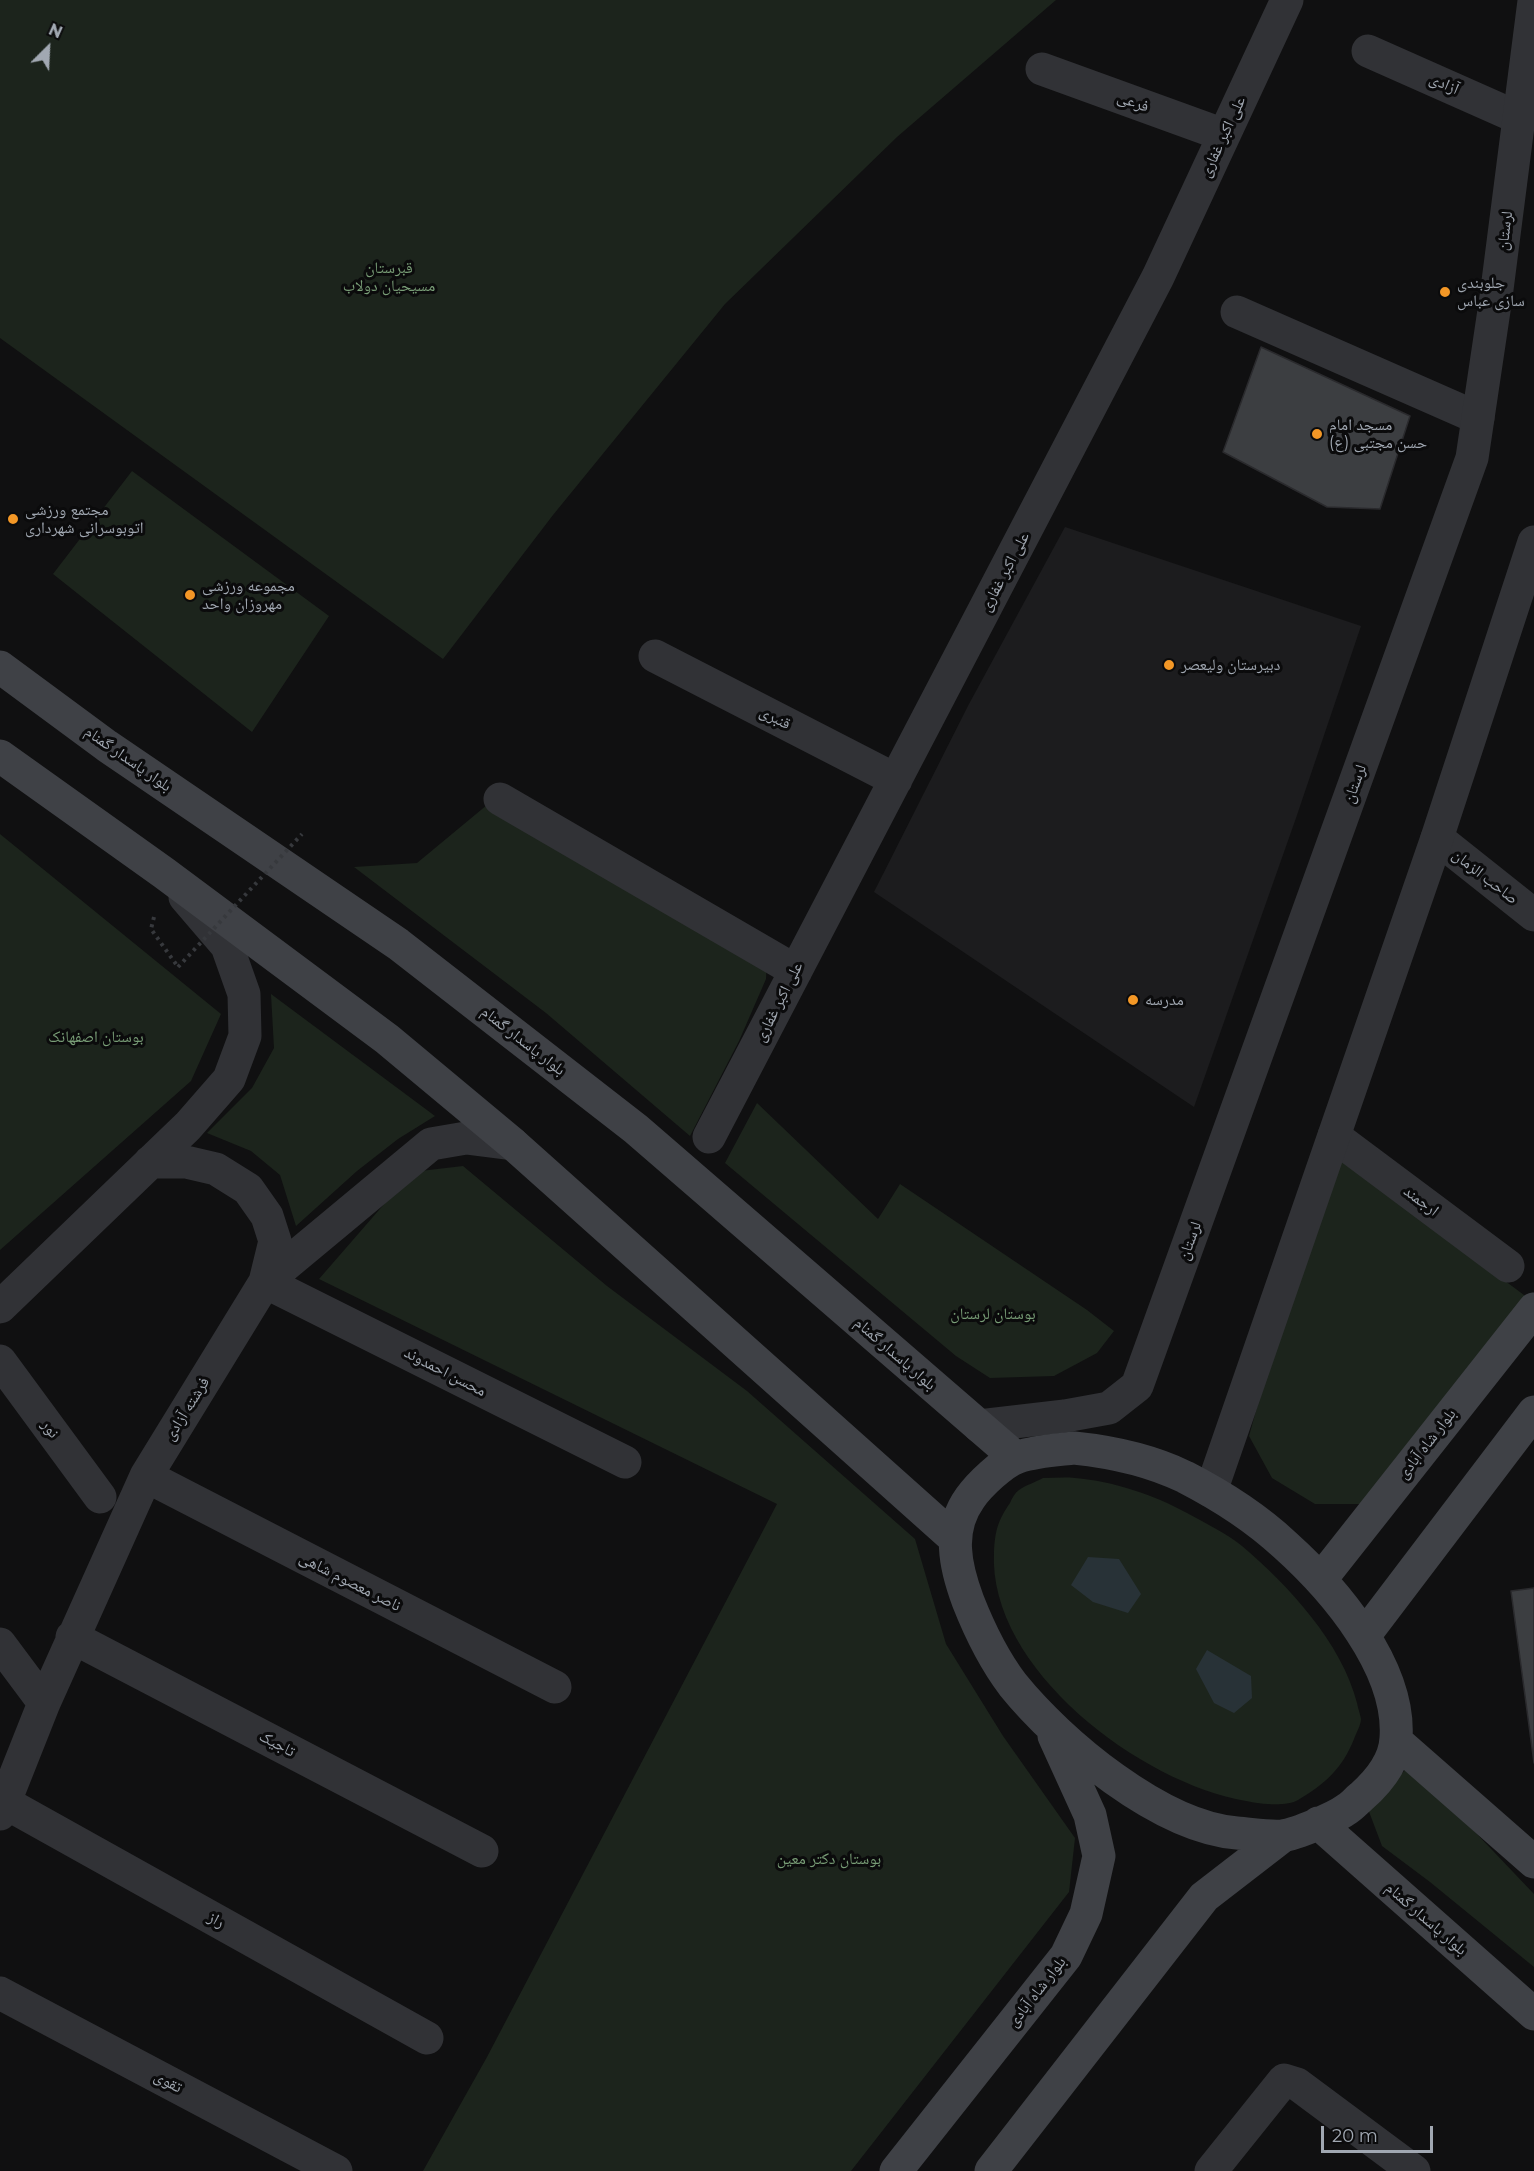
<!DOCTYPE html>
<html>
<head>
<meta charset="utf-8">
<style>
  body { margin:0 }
  #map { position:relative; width:1534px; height:2171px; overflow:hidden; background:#101011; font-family:Montserrat,sans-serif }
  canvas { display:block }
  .north { position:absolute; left:18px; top:18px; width:60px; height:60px; -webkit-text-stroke:4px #0b0b0c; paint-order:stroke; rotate:24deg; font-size:16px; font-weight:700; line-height:24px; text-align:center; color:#a1a8b2 }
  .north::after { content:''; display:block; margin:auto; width:21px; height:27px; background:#a1a8b2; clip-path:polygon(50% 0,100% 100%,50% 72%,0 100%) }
  .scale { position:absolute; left:1321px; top:2126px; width:112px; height:27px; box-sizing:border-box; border:3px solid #a1a8b2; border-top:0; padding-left:8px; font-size:18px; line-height:21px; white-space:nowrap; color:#a1a8b2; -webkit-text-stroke:4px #0b0b0c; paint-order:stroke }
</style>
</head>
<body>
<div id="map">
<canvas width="1534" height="2171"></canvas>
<div class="north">N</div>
<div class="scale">20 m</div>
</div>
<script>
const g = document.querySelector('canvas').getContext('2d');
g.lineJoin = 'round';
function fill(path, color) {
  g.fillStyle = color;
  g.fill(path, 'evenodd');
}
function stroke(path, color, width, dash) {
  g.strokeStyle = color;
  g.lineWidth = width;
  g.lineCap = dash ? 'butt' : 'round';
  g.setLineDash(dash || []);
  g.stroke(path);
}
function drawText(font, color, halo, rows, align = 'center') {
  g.font = font + ' Montserrat,"Noto Naskh Arabic",sans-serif';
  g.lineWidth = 6;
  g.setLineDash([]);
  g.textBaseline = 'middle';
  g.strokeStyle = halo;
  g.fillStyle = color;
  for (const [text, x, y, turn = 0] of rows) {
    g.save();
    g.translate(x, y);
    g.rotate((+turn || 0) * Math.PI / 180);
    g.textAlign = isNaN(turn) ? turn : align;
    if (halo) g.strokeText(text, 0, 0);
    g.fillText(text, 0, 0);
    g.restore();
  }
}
fill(new Path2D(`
  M1065,527L1361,626L1296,818L1194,1107L874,892L969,704Z`), '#1c1c1e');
fill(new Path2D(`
  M0,0H1056L897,137L725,304L553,515L443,659L0,338Z
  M132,471L329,616L252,732L53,574Z
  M493,800L767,958L766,979L739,1041L690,1136L546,1013L354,867L417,863Z
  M0,834L221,1014L191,1081L0,1250Z
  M271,994L435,1116L398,1139L357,1171L296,1226L280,1175L251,1151L207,1133L252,1088L274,1048Z
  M757,1103L878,1219L900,1184L1087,1310L1114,1331L1097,1353L1054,1376L990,1378L956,1356L725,1163Z
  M1339,1157L1532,1301L1360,1504H1315L1272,1478L1249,1436L1266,1375Z
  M463,1166L607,1286L747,1391L915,1539L946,1644L1003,1736L1075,1838L1069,1892L851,2171H423L487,2057L777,1504L319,1279L412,1172Z
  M1043,1478C1054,1478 1065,1477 1075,1478C1113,1481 1154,1495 1187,1513C1205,1523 1226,1533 1242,1546C1288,1585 1342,1643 1357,1703C1358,1708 1360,1714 1361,1719C1361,1725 1356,1733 1354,1739C1342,1769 1325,1784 1298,1800C1287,1807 1259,1804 1246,1801C1141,1783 988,1669 994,1552C995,1531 998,1520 1010,1503C1012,1498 1015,1493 1019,1490C1026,1485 1036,1482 1043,1478Z
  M1408,1767L1475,1832L1534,1894V1967L1430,1882L1382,1846L1368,1809Z`), '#1c241c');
fill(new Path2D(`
  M1088,1557L1119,1559L1141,1594L1128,1613L1093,1602L1071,1585Z
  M1207,1650L1251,1676L1252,1698L1234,1713L1214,1703L1196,1669Z`), '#283237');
const building = new Path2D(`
  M1261,347L1410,416L1380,509L1327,507L1223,452Z
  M1534,1588V1763L1511,1591Z`);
fill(building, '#3c3e41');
stroke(building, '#2a2a2d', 1.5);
stroke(new Path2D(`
  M154,917L151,929L178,967`), '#37393d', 4, [3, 4.5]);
stroke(new Path2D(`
  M1368,51L1519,118
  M1042,69L1224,135
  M1237,312L1478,418
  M655,656L896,780
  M500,799L796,971
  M1437,838L1534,915
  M1334,1136L1508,1266
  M709,1137L1158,277L1287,0
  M150,1162H186L216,1169L248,1189L267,1216L275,1241L265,1282
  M265,1282L625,1462
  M0,1307L188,1126L229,1079L245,1036L244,994L227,946L185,897
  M0,1361L100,1497
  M146,1476L555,1687
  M72,1637L482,1851
  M0,1644L44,1703
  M4,1802L427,2038
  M0,1814L44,1703L146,1476L265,1282L431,1144L466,1138L513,1144
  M0,1993L336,2171
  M1211,2171L1284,2080L1297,2084L1414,2171`), '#313236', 33);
stroke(new Path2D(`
  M979,1426L1065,1416L1109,1408L1137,1386L1472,458L1496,297L1534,1
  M1211,1491L1437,838L1534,542`), '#313236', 33);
stroke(new Path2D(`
  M0,667L107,746L398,944L636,1129L1015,1457
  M0,756L164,873L387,1039L513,1144L954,1538
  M1074,1448C1113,1452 1150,1460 1185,1477C1220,1495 1256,1518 1285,1545C1334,1589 1401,1667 1396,1738C1395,1761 1378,1782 1361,1797C1356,1801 1352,1806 1347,1809C1335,1818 1296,1834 1282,1836C1268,1837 1251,1834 1237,1833C1160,1827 1060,1743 1013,1685C994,1660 979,1629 968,1601C955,1566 947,1530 970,1498C979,1485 1003,1462 1018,1457C1036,1451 1056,1450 1074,1448Z
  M1321,1579L1534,1309
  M1364,1636L1534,1412
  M1396,1741L1534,1862
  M1318,1823L1534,2014
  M896,2171L1066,1956L1086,1914L1099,1856L1090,1815L1054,1736
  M991,2171L1204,1897L1283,1836`), '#3f4146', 33);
stroke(new Path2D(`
  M178,967L302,834`), '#37393d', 4, [3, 4.5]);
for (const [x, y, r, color] of [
  [1445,292,6,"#f39726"],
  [1317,434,6,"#f39726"],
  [13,519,6,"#f39726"],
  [190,595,6,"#f39726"],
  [1169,665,6,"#f39726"],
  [1133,1000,6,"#f39726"]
]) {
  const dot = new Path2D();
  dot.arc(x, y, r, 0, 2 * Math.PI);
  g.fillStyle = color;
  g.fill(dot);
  stroke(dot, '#0b0b0c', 2);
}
drawText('16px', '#a1a8b2', '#0b0b0c', [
  ["آزادی",1444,84,24],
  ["فرعی",1133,102,20],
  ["علی اکبر غفاری",1223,137,-65],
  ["لرستان",1505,231,-83],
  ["علی اکبر غفاری",1005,572,-62],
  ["قنبری",775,718,27],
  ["بلوار پاسدار گمنام",128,759,35],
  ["لرستان",1355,784,-70],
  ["صاحب الزمان",1485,877,38],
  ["علی اکبر غفاری",779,1002,-63],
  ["بلوار پاسدار گمنام",523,1041,38],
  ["ارجمند",1421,1201,37],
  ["لرستان",1190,1241,-70],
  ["بلوار پاسدار گمنام",895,1354,41],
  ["محسن احمدوند",445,1372,27],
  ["فرشته آزادی",187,1409,-58],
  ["نور",50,1429,54],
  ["بلوار شاه آبادی",1427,1444,-52],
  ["ناصر معصوم شاهی",350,1582,27],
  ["تاجیک",277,1744,28],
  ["بلوار پاسدار گمنام",1426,1919,41],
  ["راز",216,1920,29],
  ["بلوار شاه آبادی",1037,1992,-52],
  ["تقوی",168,2082,28]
]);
drawText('16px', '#799e77', '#0b0b0c', [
  ["قبرستان",389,268],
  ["مسیحیان دولاب",389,286],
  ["بوستان اصفهانک",96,1037],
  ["بوستان لرستان",993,1314],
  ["بوستان دکتر معین",829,1859]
]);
drawText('16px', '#a1a8b2', '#0b0b0c', [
  ["جلوبندی",1457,283],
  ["سازی عباس",1457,301],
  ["مسجد امام",1329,425],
  ["حسن مجتبی (ع)",1329,443],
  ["مجتمع ورزشی",25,510],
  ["اتوبوسرانی شهرداری",25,528],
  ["مجموعه ورزشی",202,586],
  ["مهروزان واحد",202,604],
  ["دبیرستان ولیعصر",1181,665],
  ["مدرسه",1145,1000]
], 'left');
</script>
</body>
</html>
